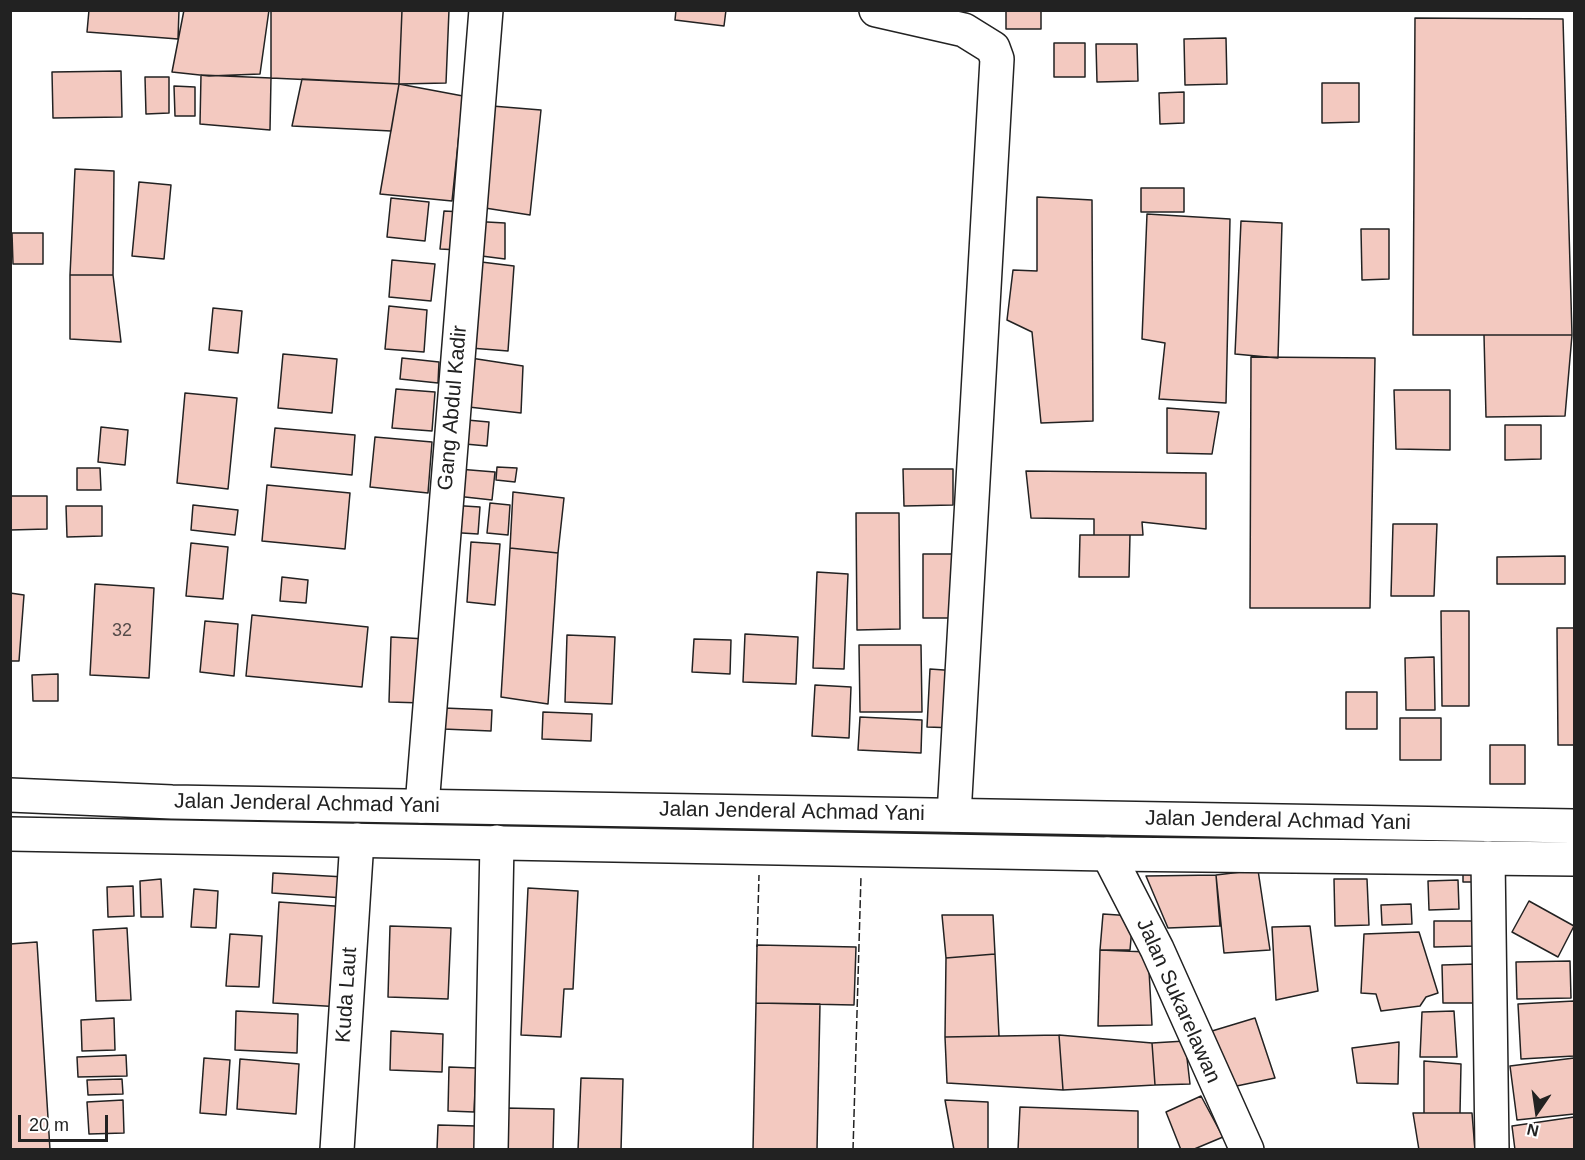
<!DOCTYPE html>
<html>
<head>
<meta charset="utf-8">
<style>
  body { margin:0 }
  #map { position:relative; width:1585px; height:1160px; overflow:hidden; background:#fff; font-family:Helvetica,sans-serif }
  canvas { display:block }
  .frame { position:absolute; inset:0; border:12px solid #222; pointer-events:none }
  .north { position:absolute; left:1507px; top:1082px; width:60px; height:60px; -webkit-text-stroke:4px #fff; paint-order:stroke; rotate:193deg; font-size:16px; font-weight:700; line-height:24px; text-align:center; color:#222 }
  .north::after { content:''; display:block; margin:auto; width:21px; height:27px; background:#222; clip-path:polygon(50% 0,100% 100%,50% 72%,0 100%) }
  .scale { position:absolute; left:18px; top:1115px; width:90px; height:27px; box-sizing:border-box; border:3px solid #222; border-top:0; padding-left:8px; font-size:18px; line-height:21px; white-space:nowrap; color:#222; -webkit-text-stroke:4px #fff; paint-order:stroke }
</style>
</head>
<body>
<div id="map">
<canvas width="1585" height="1160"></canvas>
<div class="frame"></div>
<div class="north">N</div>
<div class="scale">20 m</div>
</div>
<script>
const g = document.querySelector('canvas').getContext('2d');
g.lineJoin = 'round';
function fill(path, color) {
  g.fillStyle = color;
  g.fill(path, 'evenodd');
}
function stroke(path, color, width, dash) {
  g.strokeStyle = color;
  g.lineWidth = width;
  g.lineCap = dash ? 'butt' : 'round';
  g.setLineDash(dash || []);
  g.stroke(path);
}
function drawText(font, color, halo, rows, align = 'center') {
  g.font = font + ' Helvetica,sans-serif';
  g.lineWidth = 4.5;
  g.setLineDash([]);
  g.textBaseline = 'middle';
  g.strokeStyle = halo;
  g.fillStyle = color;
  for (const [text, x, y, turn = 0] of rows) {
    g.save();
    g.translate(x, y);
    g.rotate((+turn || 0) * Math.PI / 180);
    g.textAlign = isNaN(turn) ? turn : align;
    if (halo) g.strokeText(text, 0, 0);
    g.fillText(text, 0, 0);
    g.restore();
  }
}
const building = new Path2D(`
  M89,10H179L178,39L87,32Z
  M184,10H269L260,74L209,76L172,72Z
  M271,10H402L399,84L271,78Z
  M402,10H449L446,83L399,84Z
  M676,10H726L724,26L675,20Z
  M1006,10H1041V29H1006Z
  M1415,18L1563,19L1572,335H1413Z
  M1226,38L1227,84L1185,85L1184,39Z
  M1054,43H1085V77H1054Z
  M1096,44H1137L1138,81L1097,82Z
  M121,71L122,117L53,118L52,72Z
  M201,75L271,78L270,130L200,124Z
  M145,77H169V113L146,114Z
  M302,79L399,84L391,131L292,126Z
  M1322,83H1359V122L1322,123Z
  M399,84L463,96L452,201L380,194Z
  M174,86L195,87V116H175Z
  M1184,92V123L1160,124L1159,93Z
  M492,106L541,110L530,215L485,208Z
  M75,169L114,171L113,275H70Z
  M139,182L171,185L164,259L132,256Z
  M1141,188H1184V212H1141Z
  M1037,197L1092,200L1093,421L1041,423L1032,332L1007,320L1013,270L1037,271Z
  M391,198L429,202L425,241L387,237Z
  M444,211L463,212L459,250L440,249Z
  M1147,214L1230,219L1226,403L1159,399L1165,343L1142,339Z
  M469,221L505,223V259L466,254Z
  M1241,221L1282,223L1278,358L1235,354Z
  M1361,229H1389V279L1362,280Z
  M12,233H43V264H13Z
  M392,260L435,264L431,301L389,297Z
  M465,260L514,266L508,351L458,347Z
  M70,275H113L121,342L70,339Z
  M389,306L427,310L424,352L385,349Z
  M213,308L242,311L238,353L209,350Z
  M1484,335H1572L1565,416L1486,417Z
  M283,354L337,359L332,413L278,408Z
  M464,357L523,366L521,413L460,406Z
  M1251,357L1375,358L1370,608H1250Z
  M402,358L439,362L438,383L400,379Z
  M396,389L435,392L432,431L392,428Z
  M1394,390H1450V450L1396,449Z
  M185,393L237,398L228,489L177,483Z
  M1167,408L1219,412L1212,454L1167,453Z
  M467,420L489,422L487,446L465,444Z
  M1505,425H1541V459L1505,460Z
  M101,427L128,430L125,465L98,462Z
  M275,428L355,435L352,475L271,467Z
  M375,437L432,442L428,493L370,487Z
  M497,467L517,468L515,482L496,480Z
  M77,468H100L101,490H77Z
  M458,469L495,472L492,500L456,496Z
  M903,469H953V505L904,506Z
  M1026,471L1206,473V529L1142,522L1143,535H1094V519L1031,518Z
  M267,485L350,493L345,549L262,541Z
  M513,492L564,498L558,553L510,548Z
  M10,496H47V529L10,530Z
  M490,503L510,505L508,535L487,533Z
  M193,505L238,510L235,535L191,530Z
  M449,505L480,507L478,534L446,532Z
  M66,506H102V536L67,537Z
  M856,513H899L900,629L857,630Z
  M1393,524H1437L1434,596H1391Z
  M1080,535H1130L1129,577H1079Z
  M471,542L500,544L495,605L467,602Z
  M191,543L228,547L223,599L186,596Z
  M510,548L558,553L548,704L501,697Z
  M923,554H958V618H923Z
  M1565,556V584H1497V557Z
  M817,572L848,574L844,669L813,668Z
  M282,577L308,580L306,603L280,601Z
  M95,584L154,588L149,678L90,675Z
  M10,593L24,595L19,661H10Z
  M1441,611H1469V706H1442Z
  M252,615L368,627L362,687L246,676Z
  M205,621L238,624L234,676L200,672Z
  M1557,628H1574V745H1558Z
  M745,634L798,637L796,684L743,682Z
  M567,635L615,637L612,704L565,702Z
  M391,637L426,639L423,703L389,702Z
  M694,639L731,640L730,674L692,672Z
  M859,645H921L922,712H860Z
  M1434,657L1435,710H1406L1405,658Z
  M930,669L958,671L956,728L927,727Z
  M58,674V701H33L32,675Z
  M815,685L851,687L849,738L812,736Z
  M1346,692H1377V729H1346Z
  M444,708L492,710L491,731L443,729Z
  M543,712L592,714L591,741L542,739Z
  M860,717L922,720L921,753L858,750Z
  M1400,718H1441V760H1400Z
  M1490,745H1525V784H1490Z
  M1463,867H1476V882H1463Z
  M1258,870L1270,950L1224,953L1216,875Z
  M273,873L345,877L344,898L272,893Z
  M1216,875L1220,926L1168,928L1146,876Z
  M161,879L163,917H141L140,881Z
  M1334,879H1367L1369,925L1335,926Z
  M1458,880L1459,909L1429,910L1428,881Z
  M133,886L134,916L108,917L107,887Z
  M528,888L578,891L573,989H564L561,1037L521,1035Z
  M194,889L218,891L216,928L191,927Z
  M1529,901L1574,926L1558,957L1512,932Z
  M279,902L348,907L342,1007L273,1003Z
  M1411,904L1412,924L1382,925L1381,905Z
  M1103,914L1133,916L1130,950H1100Z
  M942,915H993L995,954L946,958Z
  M1434,921H1477V946L1434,947Z
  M390,926L451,928L448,999L388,997Z
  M1310,926L1318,991L1276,1000L1272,927Z
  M127,928L131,1000L96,1001L93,930Z
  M1419,932L1438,993L1426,997L1420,1006L1381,1011L1376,994L1361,993L1364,934Z
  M230,934L262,936L259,987L226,986Z
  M37,942L50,1150H10V944Z
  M757,945L856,947L854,1005L756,1003Z
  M1100,950L1148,952L1152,1025L1098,1026Z
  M995,954L999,1036L945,1037L946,958Z
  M1570,961L1571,998L1517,999L1516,962Z
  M1477,964L1478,1003H1443L1442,965Z
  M1574,1001V1056L1521,1059L1518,1004Z
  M756,1003L820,1004L817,1150H753Z
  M236,1011L298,1014L297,1053L235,1050Z
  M1454,1011L1457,1057H1420L1422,1012Z
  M114,1018L115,1050L82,1051L81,1020Z
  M1255,1018L1275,1078L1227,1088L1212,1031Z
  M391,1031L443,1034L442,1072L390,1070Z
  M1059,1035L1063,1090L947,1083L945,1037Z
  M1059,1035L1152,1043L1155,1085L1063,1090Z
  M1185,1041L1190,1084L1155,1085L1152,1043Z
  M1399,1042L1398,1084L1357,1083L1352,1048Z
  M126,1055L127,1076L78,1077L77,1057Z
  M204,1058L230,1060L226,1115L200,1113Z
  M1574,1058V1114L1517,1120L1510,1066Z
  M240,1059L299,1064L296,1114L237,1109Z
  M1424,1061L1461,1064L1460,1113H1424Z
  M449,1067L476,1068L474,1112L448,1111Z
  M581,1078L623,1079L621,1150H578Z
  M122,1079L123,1094L88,1095L87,1080Z
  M1201,1096L1223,1137L1192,1150H1181L1166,1112Z
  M123,1100L124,1133L89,1134L87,1102Z
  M945,1100L988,1102V1150H954Z
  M1020,1107L1138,1111V1150H1018Z
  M505,1108L554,1109L553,1150H503Z
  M1413,1113H1472L1475,1150H1419Z
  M1574,1117V1150H1515L1512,1126Z
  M438,1125L476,1126V1150H437Z`);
fill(building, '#f3c9c0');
stroke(building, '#222', 1.5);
const minor = new Path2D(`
  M876,10L964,30L993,48L997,59L954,815
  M422,806L486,10
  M1108,854L1157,949L1247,1150
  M1488,858L1492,1150
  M337,1150L357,840
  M491,1150L497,842`);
const highway = new Path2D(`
  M10,795L172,802L1574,826
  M10,834L1108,854L1574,859`);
stroke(minor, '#222', 36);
stroke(highway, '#222', 36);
stroke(minor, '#fff', 33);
stroke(highway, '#fff', 33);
stroke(new Path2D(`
  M757,947L759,875
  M853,1150L861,876`), '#222', 1.5, [8, 3]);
drawText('18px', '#564c4a', null, [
  ["32",122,631]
]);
drawText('21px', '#222', '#fff', [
  ["Gang Abdul Kadir",453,408,-85],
  ["Jalan Jenderal Achmad Yani",307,804,1],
  ["Jalan Jenderal Achmad Yani",792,812,1],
  ["Jalan Jenderal Achmad Yani",1278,821,1],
  ["Kuda Laut",347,995,-86],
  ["Jalan Sukarelawan",1178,1001,66]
]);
</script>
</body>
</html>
